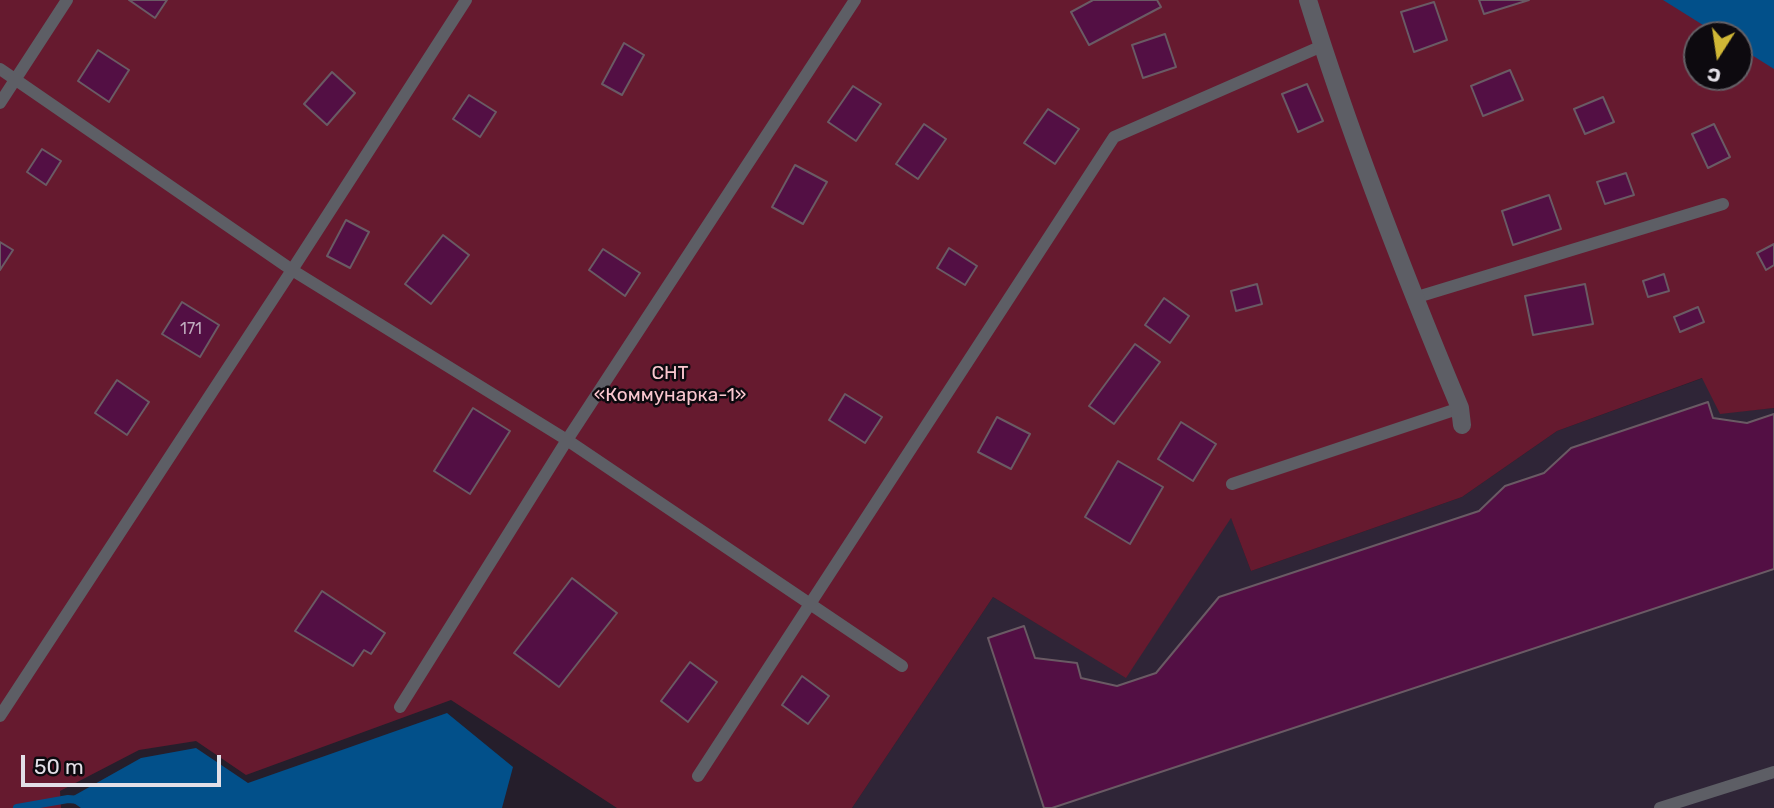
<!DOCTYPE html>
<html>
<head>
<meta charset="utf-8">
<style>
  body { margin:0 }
  #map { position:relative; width:1774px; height:808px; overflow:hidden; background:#251e2b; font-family:Rubik,sans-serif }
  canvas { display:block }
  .north { position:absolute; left:1683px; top:21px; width:70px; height:70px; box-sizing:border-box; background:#0d0a0f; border:2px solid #635f65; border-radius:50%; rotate:192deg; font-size:19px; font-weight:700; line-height:28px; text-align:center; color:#e3dfe7 }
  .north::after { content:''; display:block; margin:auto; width:24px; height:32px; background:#d0b736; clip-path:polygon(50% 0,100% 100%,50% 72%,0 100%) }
  .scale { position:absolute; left:21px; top:755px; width:200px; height:32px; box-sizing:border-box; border:4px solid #e3dfe7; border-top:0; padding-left:9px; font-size:21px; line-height:24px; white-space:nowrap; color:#e3dfe7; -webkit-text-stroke:5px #0d0a0f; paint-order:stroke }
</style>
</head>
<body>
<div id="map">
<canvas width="1774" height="808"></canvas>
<div class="north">С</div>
<div class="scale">50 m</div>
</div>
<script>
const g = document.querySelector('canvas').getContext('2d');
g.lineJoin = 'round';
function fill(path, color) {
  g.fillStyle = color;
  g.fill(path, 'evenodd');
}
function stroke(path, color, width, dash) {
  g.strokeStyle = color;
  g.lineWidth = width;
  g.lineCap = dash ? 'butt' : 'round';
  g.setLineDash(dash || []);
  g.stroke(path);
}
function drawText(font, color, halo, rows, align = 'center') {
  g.font = font + ' Rubik,sans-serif';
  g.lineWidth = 5;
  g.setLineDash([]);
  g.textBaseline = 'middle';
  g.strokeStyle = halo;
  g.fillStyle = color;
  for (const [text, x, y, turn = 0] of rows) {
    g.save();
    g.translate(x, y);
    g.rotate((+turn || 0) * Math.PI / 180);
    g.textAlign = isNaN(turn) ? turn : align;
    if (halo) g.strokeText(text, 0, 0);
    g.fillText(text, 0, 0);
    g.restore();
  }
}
fill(new Path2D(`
  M1703,378L1720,413L1774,408V808H852L993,597L1126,677L1231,517L1251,571L1462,497L1557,431Z`), '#2f2537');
fill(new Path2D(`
  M0,0H1774V408L1720,414L1702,378L1557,431L1462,497L1251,571L1231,518L1126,678L993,597L852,808H617L451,700L246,775L196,741L139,750L60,791L61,808H0ZM1697,35H1739V77H1697Z`), '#661a2f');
fill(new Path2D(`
  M1663,0H1774V69L1739,47V35H1719Z
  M447,713L513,767L502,808H81L68,799L141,758L196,748L248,783Z`), '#02508a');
stroke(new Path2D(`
  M17,808L68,799L79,800`), '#02508a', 8);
const building = new Path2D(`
  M129,0H167L155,18Z
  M1093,0H1157L1161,7L1089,45L1071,12Z
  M1479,0H1529L1484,14Z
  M1434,2L1447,40L1414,52L1401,12Z
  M1165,34L1176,67L1143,78L1132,45Z
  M624,43L644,55L622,95L602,84Z
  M98,50L129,70L109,102L78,81Z
  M1510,70L1523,100L1483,116L1471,86Z
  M332,72L355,93L327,125L304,104Z
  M1307,84L1323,121L1298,132L1282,94Z
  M853,86L881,104L856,141L828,122Z
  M469,95L496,112L480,137L453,119Z
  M1603,97L1614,122L1585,134L1574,109Z
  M1048,109L1079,129L1055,164L1024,143Z
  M924,124L946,139L918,179L896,164Z
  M1714,124L1730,157L1708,168L1692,134Z
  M42,149L61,161L46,185L27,172Z
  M795,165L827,182L803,224L772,207Z
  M1626,173L1634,195L1605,204L1597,182Z
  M1549,195L1561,229L1513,245L1502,211Z
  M346,220L369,232L350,268L327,256Z
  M443,235L469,255L431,304L405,284Z
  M0,242L13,250L0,270Z
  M1774,244V265L1766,270L1757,253Z
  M949,248L977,266L965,285L937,268Z
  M603,249L640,273L625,296L589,270Z
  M1664,274L1669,291L1648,297L1643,281Z
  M1257,284L1262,304L1236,311L1231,291Z
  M1585,284L1593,324L1533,335L1525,296Z
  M1164,298L1189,316L1170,343L1145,325Z
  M182,302L219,325L200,357L162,334Z
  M1698,307L1704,322L1680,332L1674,317Z
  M1135,344L1160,362L1114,424L1089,406Z
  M117,380L149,402L127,435L95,413Z
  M845,394L882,417L865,443L829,420Z
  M1708,402L1713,418L1747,423L1774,414V569L1052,808H1044L988,638L1024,626L1035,658L1077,663L1081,678L1117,686L1156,673L1219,597L1479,511L1505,486L1544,473L1571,448Z
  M473,408L510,431L470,494L434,471Z
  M997,417L1030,434L1011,469L978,452Z
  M1181,422L1216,444L1193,481L1158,459Z
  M1118,461L1163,487L1130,544L1085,517Z
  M572,578L617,613L559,687L514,653Z
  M322,591L385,633L371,654L364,650L353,666L295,631Z
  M690,662L717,682L688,722L661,701Z
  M802,676L829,696L808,724L782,705Z`);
fill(building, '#530f44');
stroke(building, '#6a5a64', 2);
stroke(new Path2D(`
  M0,69L292,270L567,440L902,666
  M0,103L67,0
  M1414,298L1723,204
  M1232,484L1460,408
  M400,707L567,440L855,0
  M0,716L292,270L466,0
  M698,776L1114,137L1322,46
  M1660,808L1774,772`), '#5d5e65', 12);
stroke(new Path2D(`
  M1308,0C1351,138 1404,274 1460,408L1462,425`), '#5d5e65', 18);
drawText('16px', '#bfabbe', null, [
  ["171",191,329]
]);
drawText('19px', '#fac7cf', '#0d0a0f', [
  ["СНТ",670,374],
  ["«Коммунарка-1»",670,396]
]);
</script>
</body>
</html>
